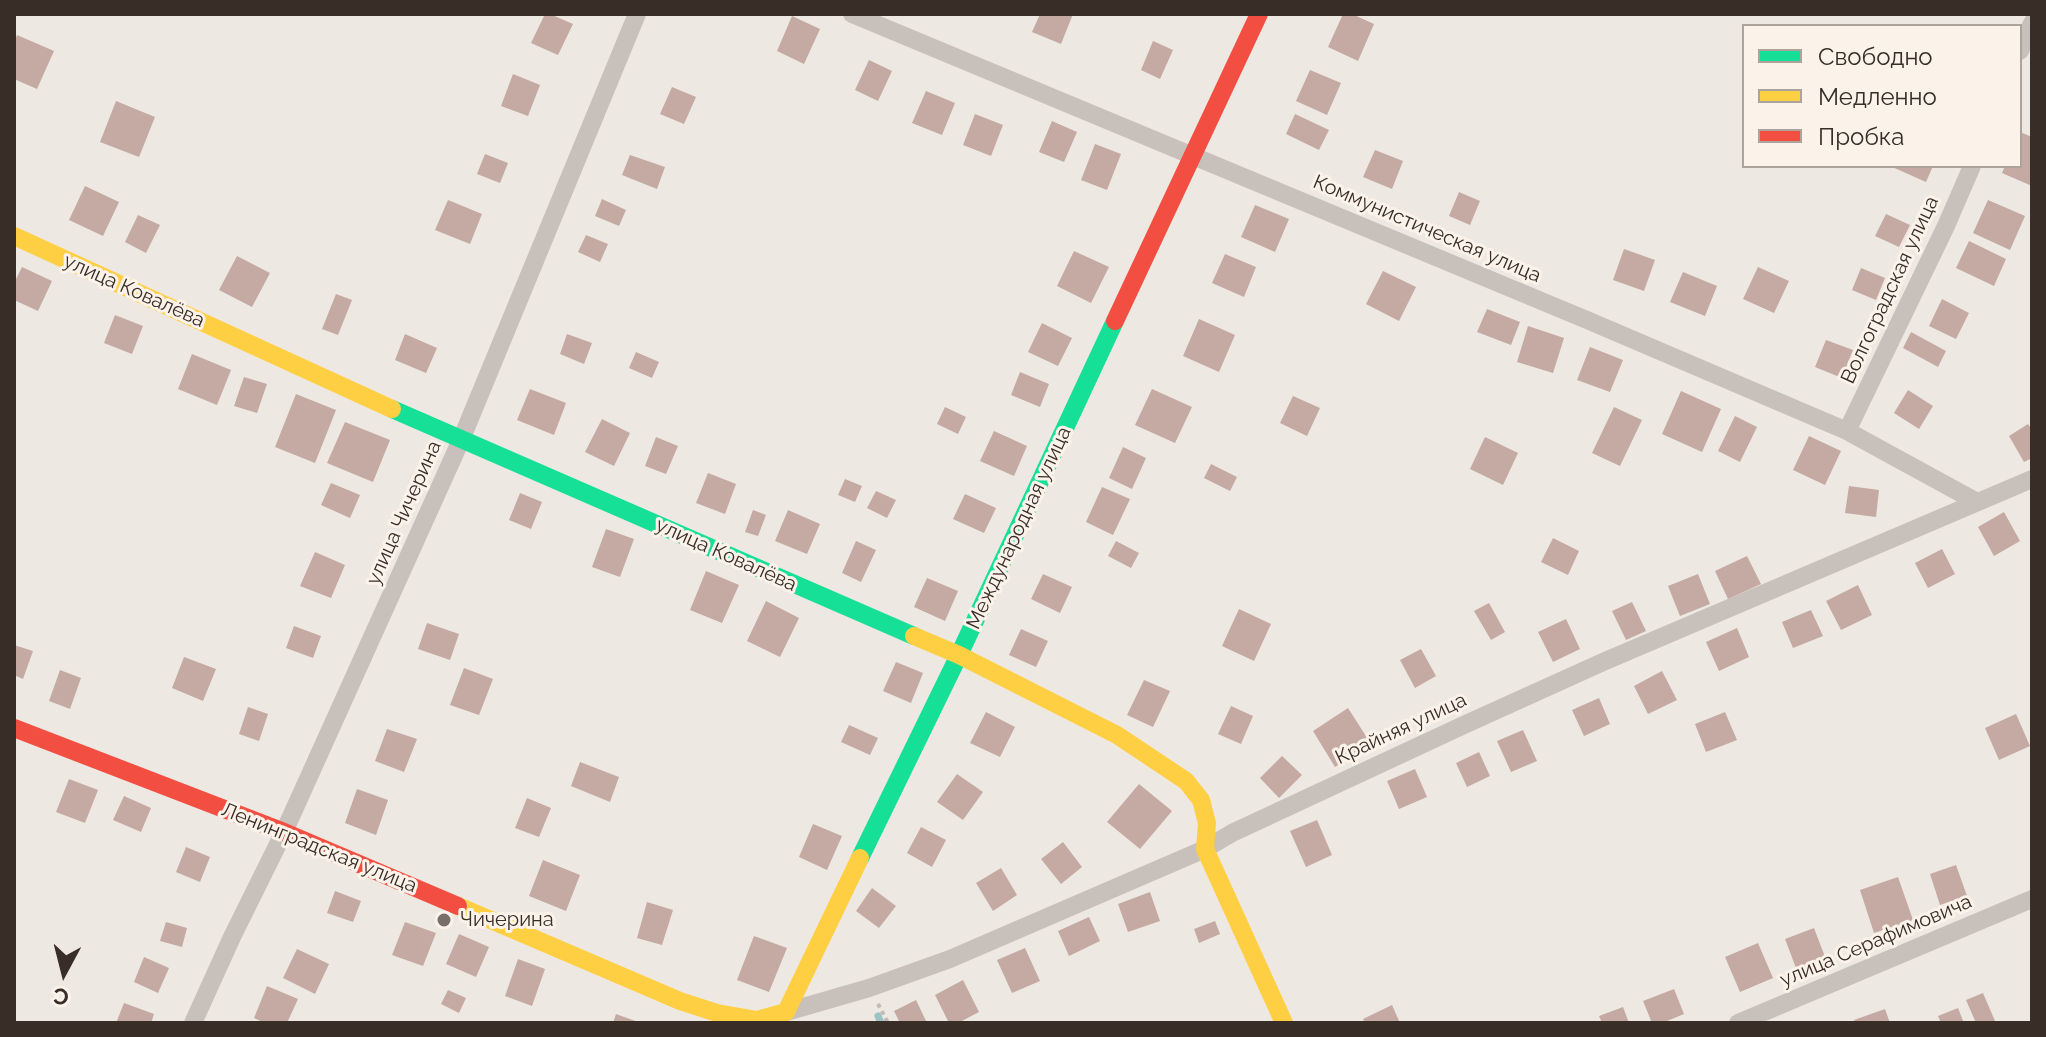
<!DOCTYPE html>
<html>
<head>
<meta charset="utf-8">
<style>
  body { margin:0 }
  #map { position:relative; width:2046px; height:1037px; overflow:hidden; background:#eee8e2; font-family:Raleway,sans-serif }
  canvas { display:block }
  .frame { position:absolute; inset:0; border:16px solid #392d28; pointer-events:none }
  .legend { position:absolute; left:1742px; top:24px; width:280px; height:144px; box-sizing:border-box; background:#fbf2e9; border:2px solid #ada39c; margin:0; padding:10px 14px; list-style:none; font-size:24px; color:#392d28 }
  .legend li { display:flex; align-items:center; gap:16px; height:40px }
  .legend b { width:40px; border:2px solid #ada39c }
  .north { position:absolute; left:24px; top:933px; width:80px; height:80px; -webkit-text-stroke:6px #fbf2e9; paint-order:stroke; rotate:187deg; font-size:22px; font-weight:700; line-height:32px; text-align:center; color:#392d28 }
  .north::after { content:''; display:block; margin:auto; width:28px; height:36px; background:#392d28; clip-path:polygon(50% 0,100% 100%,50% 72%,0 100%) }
</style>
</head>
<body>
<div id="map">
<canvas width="2046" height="1037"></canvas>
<div class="frame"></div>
<ul class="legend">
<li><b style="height:10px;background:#16e098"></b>Свободно</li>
<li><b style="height:10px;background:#ffcf43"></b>Медленно</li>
<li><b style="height:10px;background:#f24e42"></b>Пробка</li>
</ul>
<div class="north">С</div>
</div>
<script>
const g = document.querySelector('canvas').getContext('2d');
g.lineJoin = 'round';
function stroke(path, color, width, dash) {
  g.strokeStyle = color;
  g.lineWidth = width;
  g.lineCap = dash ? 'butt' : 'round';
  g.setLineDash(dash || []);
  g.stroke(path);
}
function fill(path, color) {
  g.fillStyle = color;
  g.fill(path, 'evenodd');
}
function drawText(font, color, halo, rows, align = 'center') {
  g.font = font + ' Raleway,sans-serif';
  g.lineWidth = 6;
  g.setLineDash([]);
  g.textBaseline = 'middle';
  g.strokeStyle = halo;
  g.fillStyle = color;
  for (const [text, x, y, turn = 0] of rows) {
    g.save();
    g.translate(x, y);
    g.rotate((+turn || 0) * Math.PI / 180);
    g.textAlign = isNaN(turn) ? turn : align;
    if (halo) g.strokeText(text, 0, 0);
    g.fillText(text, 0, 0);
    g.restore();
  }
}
stroke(new Path2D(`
  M878,1016L881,1023`), '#9bc4c2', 7);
fill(new Path2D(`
  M545,14H550L573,24L558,55L531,43Z
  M1040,14H1073L1061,44L1032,32Z
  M1343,14H1352L1374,24L1358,61L1328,47Z
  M792,16L820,29L804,64L777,51Z
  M17,35L54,51L37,89L14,79V42Z
  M1153,41L1173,50L1160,79L1141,70Z
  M869,60L892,71L878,101L855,90Z
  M1310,70L1341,83L1327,115L1296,101Z
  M513,74L540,85L528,116L501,106Z
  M672,87L696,97L684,124L660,114Z
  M926,91L955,103L942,135L912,123Z
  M116,101L155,117L139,157L100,142Z
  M975,114L1003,125L991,156L963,145Z
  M1295,114L1329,130L1319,150L1286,134Z
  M1052,121L1077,132L1064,162L1039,152Z
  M2020,132L2032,137V186L2002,173L2005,166H2020Z
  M1095,144L1121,154L1107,190L1081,180Z
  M1375,150L1403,161L1392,189L1363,177Z
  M485,154L508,163L500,183L477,174Z
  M630,155L665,167L657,189L622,175Z
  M1890,166H1933L1926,182Z
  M85,186L119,202L103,236L69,220Z
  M1459,192L1480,201L1470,225L1449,216Z
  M602,199L626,210L619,226L595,216Z
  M448,200L482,214L470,244L435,230Z
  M1988,200L2025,216L2010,250L1973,233Z
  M1255,205L1289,219L1275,252L1241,237Z
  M1886,214L1910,225L1899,247L1875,236Z
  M138,215L160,225L146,253L125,242Z
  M586,235L608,244L600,262L578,252Z
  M1969,241L2006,259L1994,286L1956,268Z
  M1624,249L1655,260L1644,291L1613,280Z
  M1074,251L1109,267L1091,303L1057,286Z
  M1225,254L1256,267L1244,297L1212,283Z
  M237,256L270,273L252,307L219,290Z
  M22,267L52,281L38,311L14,300V283Z
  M1758,267L1789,281L1774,313L1743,299Z
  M1861,268L1885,278L1876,300L1852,290Z
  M1383,271L1416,287L1399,321L1366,304Z
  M1683,272L1717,286L1705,316L1670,302Z
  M336,294L352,300L338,335L322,329Z
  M1942,299L1969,313L1956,339L1929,326Z
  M1487,309L1520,322L1511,345L1477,332Z
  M115,315L143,326L132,354L104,343Z
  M1199,319L1235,335L1219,372L1183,356Z
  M1042,323L1072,338L1058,366L1028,352Z
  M1528,326L1564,338L1553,373L1517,362Z
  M1911,332L1946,351L1938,367L1903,348Z
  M405,334L437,348L426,373L395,360Z
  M567,334L592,343L584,364L560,354Z
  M1826,340L1853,350L1842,378L1815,367Z
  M1590,347L1623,360L1610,392L1577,380Z
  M636,352L659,362L652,378L629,368Z
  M192,354L231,370L217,405L178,389Z
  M1020,372L1049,384L1040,407L1011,395Z
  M244,377L267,384L257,413L234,406Z
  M530,389L566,403L554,435L517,420Z
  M1152,389L1192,407L1175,443L1135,425Z
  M1908,390L1933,406L1919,429L1894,413Z
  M1681,391L1721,409L1702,452L1662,434Z
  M296,394L336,410L315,463L275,447Z
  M1293,396L1320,408L1307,436L1280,423Z
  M945,407L966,417L958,434L937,424Z
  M1614,407L1642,420L1620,466L1592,453Z
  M1735,416L1757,427L1740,462L1718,451Z
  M602,419L630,433L614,466L585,452Z
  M345,422L390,440L373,482L327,463Z
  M2028,424L2032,430V458L2024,462L2009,436Z
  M994,431L1027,446L1014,476L980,461Z
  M1809,436L1841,451L1825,485L1793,470Z
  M656,437L678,446L666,474L645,466Z
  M1485,437L1518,453L1503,485L1470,469Z
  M1123,447L1146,458L1132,489L1109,478Z
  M1211,464L1237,477L1230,491L1204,478Z
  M708,473L736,484L725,514L696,503Z
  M845,479L862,486L855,502L838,495Z
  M331,483L360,495L350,518L321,505Z
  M1849,486L1879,490L1876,517L1845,513Z
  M1102,487L1130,499L1113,535L1086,522Z
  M876,491L896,500L887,518L867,508Z
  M520,493L542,502L531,529L509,520Z
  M965,494L996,508L984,533L953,519Z
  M753,510L766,515L758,536L745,532Z
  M788,510L820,524L807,554L775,541Z
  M2004,512L2020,541L1994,556L1978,527Z
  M606,529L634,539L620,577L592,567Z
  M1553,538L1579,551L1568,575L1541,562Z
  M856,541L876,550L861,582L842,573Z
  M1116,541L1139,553L1131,568L1108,556Z
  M1942,549L1955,574L1928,588L1915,563Z
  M315,552L345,565L331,598L300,586Z
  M1747,556L1761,584L1728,599L1715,571Z
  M706,571L739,585L722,623L690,610Z
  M1043,574L1072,587L1060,613L1031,599Z
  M1698,574L1710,604L1680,616L1668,586Z
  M927,578L958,591L945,621L914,607Z
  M1858,585L1872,615L1841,630L1826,601Z
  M766,601L799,618L780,657L747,641Z
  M1632,602L1646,631L1626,640L1612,611Z
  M1489,603L1505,632L1491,640L1474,611Z
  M1239,609L1271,624L1254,661L1222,646Z
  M1811,610L1823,636L1793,648L1782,622Z
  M1566,619L1580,649L1553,662L1538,632Z
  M427,623L459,634L450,660L418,649Z
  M294,626L321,636L313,658L286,648Z
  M1737,628L1749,657L1719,671L1706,642Z
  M1021,629L1048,641L1036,667L1009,655Z
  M14,645L33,651L23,679L14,675Z
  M1421,649L1436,676L1415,688L1400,660Z
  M184,657L216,669L203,701L172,688Z
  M896,662L923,673L911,703L883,691Z
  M464,668L493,679L479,715L450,705Z
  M60,670L81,678L70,709L49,701Z
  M1662,671L1677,700L1648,714L1634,686Z
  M1144,680L1170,691L1153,727L1127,715Z
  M1599,698L1610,724L1584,736L1572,710Z
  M1231,706L1253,716L1241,744L1218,734Z
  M248,707L268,714L259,741L239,734Z
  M1348,708L1371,744L1335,767L1313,731Z
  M986,712L1015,727L1000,757L970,743Z
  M1725,712L1737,740L1706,752L1695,724Z
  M2016,714L2030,746L1999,760L1985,728Z
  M849,725L878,738L870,755L841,742Z
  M387,729L417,739L404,772L375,761Z
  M1523,730L1537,761L1511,772L1497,741Z
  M1479,752L1490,776L1467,787L1456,763Z
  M1282,756L1302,775L1279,798L1260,778Z
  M580,762L619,777L610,802L571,786Z
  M1415,769L1427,797L1399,809L1387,781Z
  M957,774L983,792L963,820L937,802Z
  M69,779L98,790L85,823L56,812Z
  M1139,784L1172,811L1140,849L1107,822Z
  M357,789L388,800L376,835L345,823Z
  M124,796L151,808L141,832L113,820Z
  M527,798L551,808L539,837L515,828Z
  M1317,820L1332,855L1306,867L1290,831Z
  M813,824L842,836L827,870L799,857Z
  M921,827L946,840L932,867L907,853Z
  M1063,842L1082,867L1061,884L1041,859Z
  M186,847L210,857L200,882L176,872Z
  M543,860L580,875L566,911L529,896Z
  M1956,865L1967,896L1940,905L1930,874Z
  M1001,868L1017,895L993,911L976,883Z
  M1898,877L1913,920L1874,933L1860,890Z
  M872,888L896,906L879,928L856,911Z
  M335,891L361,901L353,922L327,913Z
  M1150,892L1160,921L1128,932L1118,904Z
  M647,902L673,910L662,945L637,938Z
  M1089,917L1100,941L1069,956L1058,931Z
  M1215,921L1220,934L1199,943L1194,929Z
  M166,922L187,928L182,947L160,941Z
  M405,922L436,933L423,966L392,955Z
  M1814,928L1825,957L1796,968L1785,939Z
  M459,934L489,947L476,977L446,964Z
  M754,936L787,948L769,992L737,980Z
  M1758,943L1773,978L1740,992L1725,957Z
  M1025,948L1040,981L1012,993L997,960Z
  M297,949L329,964L315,994L283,978Z
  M144,957L169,968L158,993L134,982Z
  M518,959L545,969L532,1006L505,996Z
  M963,980L979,1012L958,1023H949L935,995Z
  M267,986L298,999L287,1023H265L254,1018Z
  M1674,989L1684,1014L1662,1023H1652L1643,1001Z
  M448,990L466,998L459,1013L441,1004Z
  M1983,993L1995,1021L1989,1023H1976L1966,1000Z
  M916,1000L927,1023H900L894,1011Z
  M124,1003L154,1014L151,1023H116Z
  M1392,1005L1400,1023H1365L1363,1019Z
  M1623,1007L1629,1023H1602L1599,1016Z
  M1958,1008L1964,1023H1941L1938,1016Z
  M1885,1009L1890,1023H1855L1854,1020Z
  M616,1014L641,1023H613Z`), '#c4aaa2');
stroke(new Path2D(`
  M878,1004L888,1023`), '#c1b9b3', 4, [4, 4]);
stroke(new Path2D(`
  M852,14L1587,320L1847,431L1977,502
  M2020,51L2032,23
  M1847,431L1946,226L1972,166
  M786,1012L869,988L950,959L1205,849L1232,833L1466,724L1603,662L2032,479
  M193,1023L232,937L284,832L461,440L637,14
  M1738,1023L2032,899`), '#c8c0bb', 18);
stroke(new Path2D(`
  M392,409L914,636
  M860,858L959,655L1115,321`), '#16e098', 18);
stroke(new Path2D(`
  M14,236L392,409
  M914,636L959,655L1117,735L1186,781L1201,800L1207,823L1205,849L1284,1023
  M458,906L680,1001L717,1013L757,1020L786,1012L860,858`), '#ffcf43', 18);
stroke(new Path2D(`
  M1115,321L1259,14
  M14,728L284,832L458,906`), '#f24e42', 18);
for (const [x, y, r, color] of [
  [444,920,8,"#786e69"]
]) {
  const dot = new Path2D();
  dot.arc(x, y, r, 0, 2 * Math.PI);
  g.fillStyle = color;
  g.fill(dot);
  stroke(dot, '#fbf2e9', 3);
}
drawText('20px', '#392d28', '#fbf2e9', [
  ["Коммунистическая улица",1427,229,23],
  ["Волгоградская улица",1890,290,-65],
  ["улица Ковалёва",134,291,24],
  ["улица Чичерина",404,513,-66],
  ["Международная улица",1019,528,-65],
  ["улица Ковалёва",726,555,24],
  ["Крайняя улица",1401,729,-25],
  ["Ленинградская улица",319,848,22],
  ["улица Серафимовича",1876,941,-23]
]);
drawText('20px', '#392d28', '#fbf2e9', [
  ["Чичерина",460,920]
], 'left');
</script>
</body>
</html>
